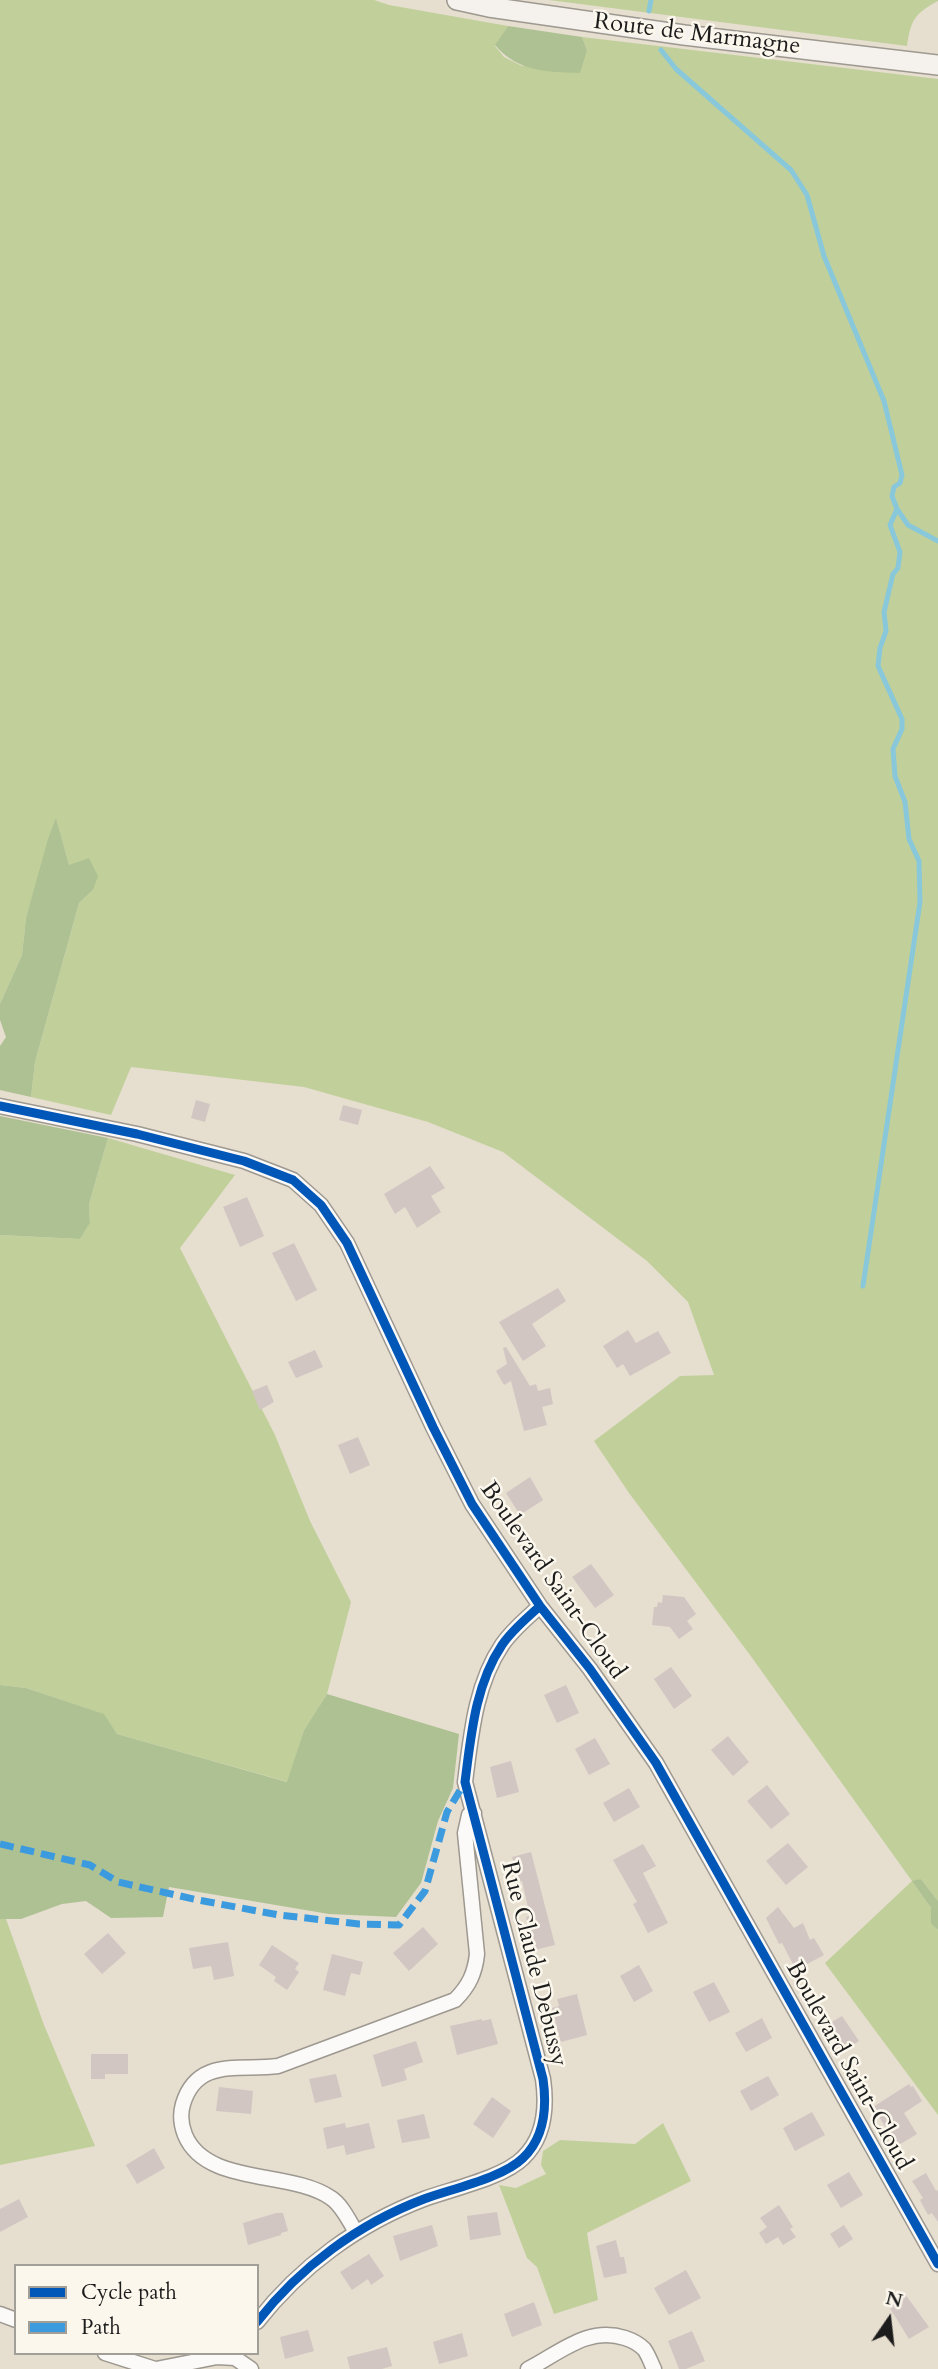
<!DOCTYPE html>
<html>
<head>
<meta charset="utf-8">
<style>
  body { margin:0 }
  #map { position:relative; width:938px; height:2369px; overflow:hidden; background:#e6decf; font-family:Cardo,serif }
  canvas { display:block }
  .legend { position:absolute; left:14px; top:2264px; width:245px; height:91px; box-sizing:border-box; background:#fbf7ec; border:2px solid #a29f99; margin:0; padding:9px 12px; list-style:none; font-size:21px; color:#1c1c1c }
  .legend li { display:flex; align-items:center; gap:14px; height:35px }
  .legend b { width:35px; border:2px solid #a29f99 }
  .north { position:absolute; left:854px; top:2285px; width:70px; height:70px; -webkit-text-stroke:5px #fbf7ec; paint-order:stroke; rotate:14deg; font-size:19px; font-weight:700; line-height:28px; text-align:center; color:#1c1c1c }
  .north::after { content:''; display:block; margin:auto; width:24px; height:32px; background:#1c1c1c; clip-path:polygon(50% 0,100% 100%,50% 72%,0 100%) }
</style>
</head>
<body>
<div id="map">
<canvas width="938" height="2369"></canvas>
<ul class="legend">
<li><b style="height:9px;background:#0057b8"></b>Cycle path</li>
<li><b style="height:9px;background:#3c9bdf"></b>Path</li>
</ul>
<div class="north">N</div>
</div>
<script>
const g = document.querySelector('canvas').getContext('2d');
g.lineJoin = 'round';
function fill(path, color) {
  g.fillStyle = color;
  g.fill(path, 'evenodd');
}
function stroke(path, color, width, dash) {
  g.strokeStyle = color;
  g.lineWidth = width;
  g.lineCap = dash ? 'butt' : 'round';
  g.setLineDash(dash || []);
  g.stroke(path);
}
function drawText(font, color, halo, rows, align = 'center') {
  g.font = font + ' Cardo,serif';
  g.lineWidth = 5;
  g.setLineDash([]);
  g.textBaseline = 'middle';
  g.strokeStyle = halo;
  g.fillStyle = color;
  for (const [text, x, y, turn = 0] of rows) {
    g.save();
    g.translate(x, y);
    g.rotate((+turn || 0) * Math.PI / 180);
    g.textAlign = isNaN(turn) ? turn : align;
    if (halo) g.strokeText(text, 0, 0);
    g.fillText(text, 0, 0);
    g.restore();
  }
}
fill(new Path2D(`
  M0,0H374L389,5L508,26L495,46L504,57L522,66L587,50L582,37L938,79V1901L921,1879L913,1882L931,1908V1924L938,1930V2115L825,1963L912,1881L750,1655L629,1493L594,1441L680,1376L714,1375L688,1302L647,1261L503,1152L428,1122L304,1087L131,1067L111,1115L31,1097L35,1062L79,903L93,890L69,865L56,819L26,918L22,955L0,1004Z
  M549,0H938V1C914,14 911,20 907,46Z
  M108,1138L235,1175L180,1248L275,1435L310,1521L351,1602L327,1694L304,1730L288,1782L117,1734L103,1714L26,1688L0,1685V1235L80,1239L90,1223L89,1204Z
  M0,1919H6L44,2025L95,2146L0,2165Z
  M663,2123L691,2181L587,2233L598,2300L554,2314L537,2267L527,2258L499,2185L516,2188L546,2174L541,2165L543,2151L560,2140L635,2144Z`), '#c1d09a');
fill(new Path2D(`
  M508,26L582,37L587,50L580,73C547,72 518,72 495,45Z
  M56,818L69,865L89,858L98,876L93,890L79,903L35,1062L31,1097L0,1090V1046L6,1037L0,1020V1004L22,955L26,918L48,839Z
  M0,1116L108,1138L89,1204L90,1223L80,1239L0,1235Z
  M0,1685L26,1688L104,1714L117,1734L287,1782L304,1730L327,1694L459,1734L453,1788L438,1821L421,1883L396,1917L329,1914L169,1887L163,1917L111,1918L86,1901L62,1904L21,1919H0Z
  M921,1879L938,1901V1930L931,1924V1908L912,1881Z`), '#aec193');
stroke(new Path2D(`
  M649,11L651,0
  M661,50L676,69L791,170L807,195L824,256L884,401L902,475L900,483L894,487L892,496L897,509L890,525L900,552L898,568L893,574L884,612L886,631L880,648L878,666L902,719V729L893,749L895,776L905,802L909,839L919,861L920,902L863,1286
  M897,509L908,525L938,541`), '#88c8da', 5);
fill(new Path2D(`
  M196,1100L210,1104L205,1122L191,1118Z
  M343,1105L362,1110L358,1125L339,1120Z
  M430,1166L445,1188L431,1196L441,1212L417,1228L405,1207L395,1214L384,1194Z
  M247,1197L264,1236L240,1247L223,1207Z
  M294,1243L317,1290L296,1301L272,1253Z
  M558,1288L566,1301L532,1324L546,1346L523,1361L499,1322Z
  M628,1330L636,1343L658,1331L671,1353L630,1376L623,1364L617,1368L603,1346Z
  M506,1347L530,1386L536,1384L538,1391L550,1388L553,1404L542,1407L547,1425L524,1431L511,1381L504,1385L496,1371L507,1364L503,1348Z
  M315,1350L323,1367L296,1378L288,1362Z
  M267,1385L274,1402L260,1410L252,1391Z
  M358,1437L370,1465L350,1474L338,1445Z
  M530,1477L543,1500L520,1515L506,1493Z
  M591,1564L614,1595L595,1608L572,1577Z
  M663,1595L684,1597L696,1614L687,1621L693,1629L679,1639L670,1627L652,1625L654,1607H657L658,1602L662,1603Z
  M671,1667L692,1696L674,1709L654,1679Z
  M566,1685L579,1713L557,1723L544,1695Z
  M728,1736L749,1762L733,1776L711,1750Z
  M595,1738L610,1764L589,1775L575,1749Z
  M511,1761L519,1792L497,1798L490,1767Z
  M767,1785L790,1814L771,1829L747,1801Z
  M629,1788L640,1807L614,1822L603,1803Z
  M788,1843L808,1867L786,1885L766,1861Z
  M643,1844L656,1866L643,1873L668,1923L648,1933L633,1904L637,1902L613,1860Z
  M531,1852L555,1945L535,1950L526,1917L530,1916L522,1881L519,1882L512,1857Z
  M778,1907L794,1928L803,1923L810,1940L814,1938L824,1955L796,1970L782,1943L779,1944L766,1918Z
  M423,1927L438,1944L409,1971L393,1953Z
  M108,1933L126,1953L102,1974L84,1954Z
  M228,1942L234,1976L214,1980L211,1966L193,1969L189,1948Z
  M272,1945L299,1963L295,1969L299,1972L287,1990L274,1981L276,1977L259,1965Z
  M332,1954L363,1962L360,1975L351,1973L345,1996L323,1990Z
  M639,1965L653,1991L634,2002L620,1976Z
  M714,1982L730,2012L709,2022L693,1992Z
  M577,1994L587,2035L561,2042L552,2008L559,2006L557,1999Z
  M842,2016L859,2041L842,2052L825,2026Z
  M762,2018L772,2038L746,2052L735,2033Z
  M482,2019V2021L491,2019L498,2044L457,2055L450,2026Z
  M416,2041L423,2062L404,2069L407,2080L382,2087L373,2055Z
  M91,2054H128V2074H105V2079H91Z
  M336,2074L342,2097L315,2103L309,2079Z
  M768,2076L779,2095L751,2111L740,2091Z
  M909,2084L911,2087L913,2086L922,2101L904,2113L917,2134L897,2146L873,2107Z
  M219,2087L253,2091L251,2114L216,2111Z
  M492,2097L511,2111L493,2138L473,2124Z
  M812,2112L825,2135L795,2151L783,2128Z
  M424,2114L430,2138L402,2143L397,2120Z
  M345,2123L346,2128L369,2123L375,2148L346,2155L344,2145L327,2149L323,2128Z
  M154,2148L165,2168L137,2184L126,2165Z
  M849,2172L863,2195L841,2208L827,2185Z
  M926,2173L936,2191L938,2190V2222L932,2213L928,2215L920,2200L923,2198L912,2181Z
  M19,2199L28,2217L0,2232V2209Z
  M779,2205L793,2227L790,2229L796,2237L783,2245L778,2237L766,2244L759,2233L767,2227L760,2218Z
  M497,2212L501,2235L470,2240L467,2216Z
  M276,2213H283L288,2231L281,2233V2235L248,2245L243,2223Z
  M432,2225L438,2246L400,2261L393,2236Z
  M844,2225L853,2239L839,2248L830,2234Z
  M616,2240L620,2257H624L627,2273L604,2278L596,2246Z
  M369,2254L384,2276L371,2285L368,2279L352,2290L340,2272Z
  M686,2270L701,2298L669,2315L654,2288Z
  M905,2294L929,2327L909,2339L888,2305Z
  M534,2302L542,2325L512,2337L504,2314Z
  M308,2330L314,2351L285,2359L280,2337Z
  M692,2331L705,2361L686,2369H679L668,2341Z
  M462,2333L468,2356L439,2364L433,2342Z
  M387,2347L392,2366L382,2369H350L347,2357Z`), '#d2c6c3');
const minor = new Path2D(`
  M0,1106L137,1134L244,1161L293,1180L321,1205L347,1243L433,1427L472,1504L540,1606L590,1669L656,1763L938,2264
  M356,2232C349,2221 342,2205 331,2198C291,2170 206,2186 185,2135C181,2125 180,2114 183,2104C197,2057 240,2071 278,2066L455,2000C469,1986 475,1973 477,1954L465,1833L469,1815L474,1813
  M0,2314L16,2320
  M257,2322C300,2267 358,2224 424,2199C451,2189 503,2178 523,2158C545,2137 547,2107 543,2079L465,1782C471,1736 475,1685 502,1645C512,1630 527,1618 540,1606
  M105,2353L155,2369
  M156,2369L217,2357L235,2358L251,2369
  M528,2369C560,2353 587,2326 625,2338C631,2340 639,2344 644,2349C648,2354 651,2363 654,2369`);
const secondary = new Path2D(`
  M457,0L489,7L684,35L938,65`);
stroke(minor, '#9d9890', 17);
stroke(secondary, '#9d9890', 22);
stroke(minor, '#fbfaf8', 14);
stroke(secondary, '#f5f2ed', 19);
stroke(new Path2D(`
  M0,1844L90,1865L118,1882L198,1900L279,1915L359,1924L399,1925L425,1891L447,1812L465,1782`), '#3c9bdf', 7, [14, 7]);
stroke(new Path2D(`
  M0,1106L137,1134L244,1161L293,1180L321,1205L347,1243L433,1427L472,1504L540,1606L590,1669L656,1763L938,2264
  M257,2322C300,2267 358,2224 424,2199C451,2189 503,2178 523,2158C545,2137 547,2107 543,2079L465,1782C471,1736 475,1685 502,1645C512,1630 527,1618 540,1606`), '#0057b8', 9);
drawText('24px', '#1c1c1c', '#fbf7ec', [
  ["Route de Marmagne",697,35,7],
  ["Boulevard Saint-Cloud",552,1581,55],
  ["Rue Claude Debussy",533,1964,76],
  ["Boulevard Saint-Cloud",848,2066,61]
]);
</script>
</body>
</html>
